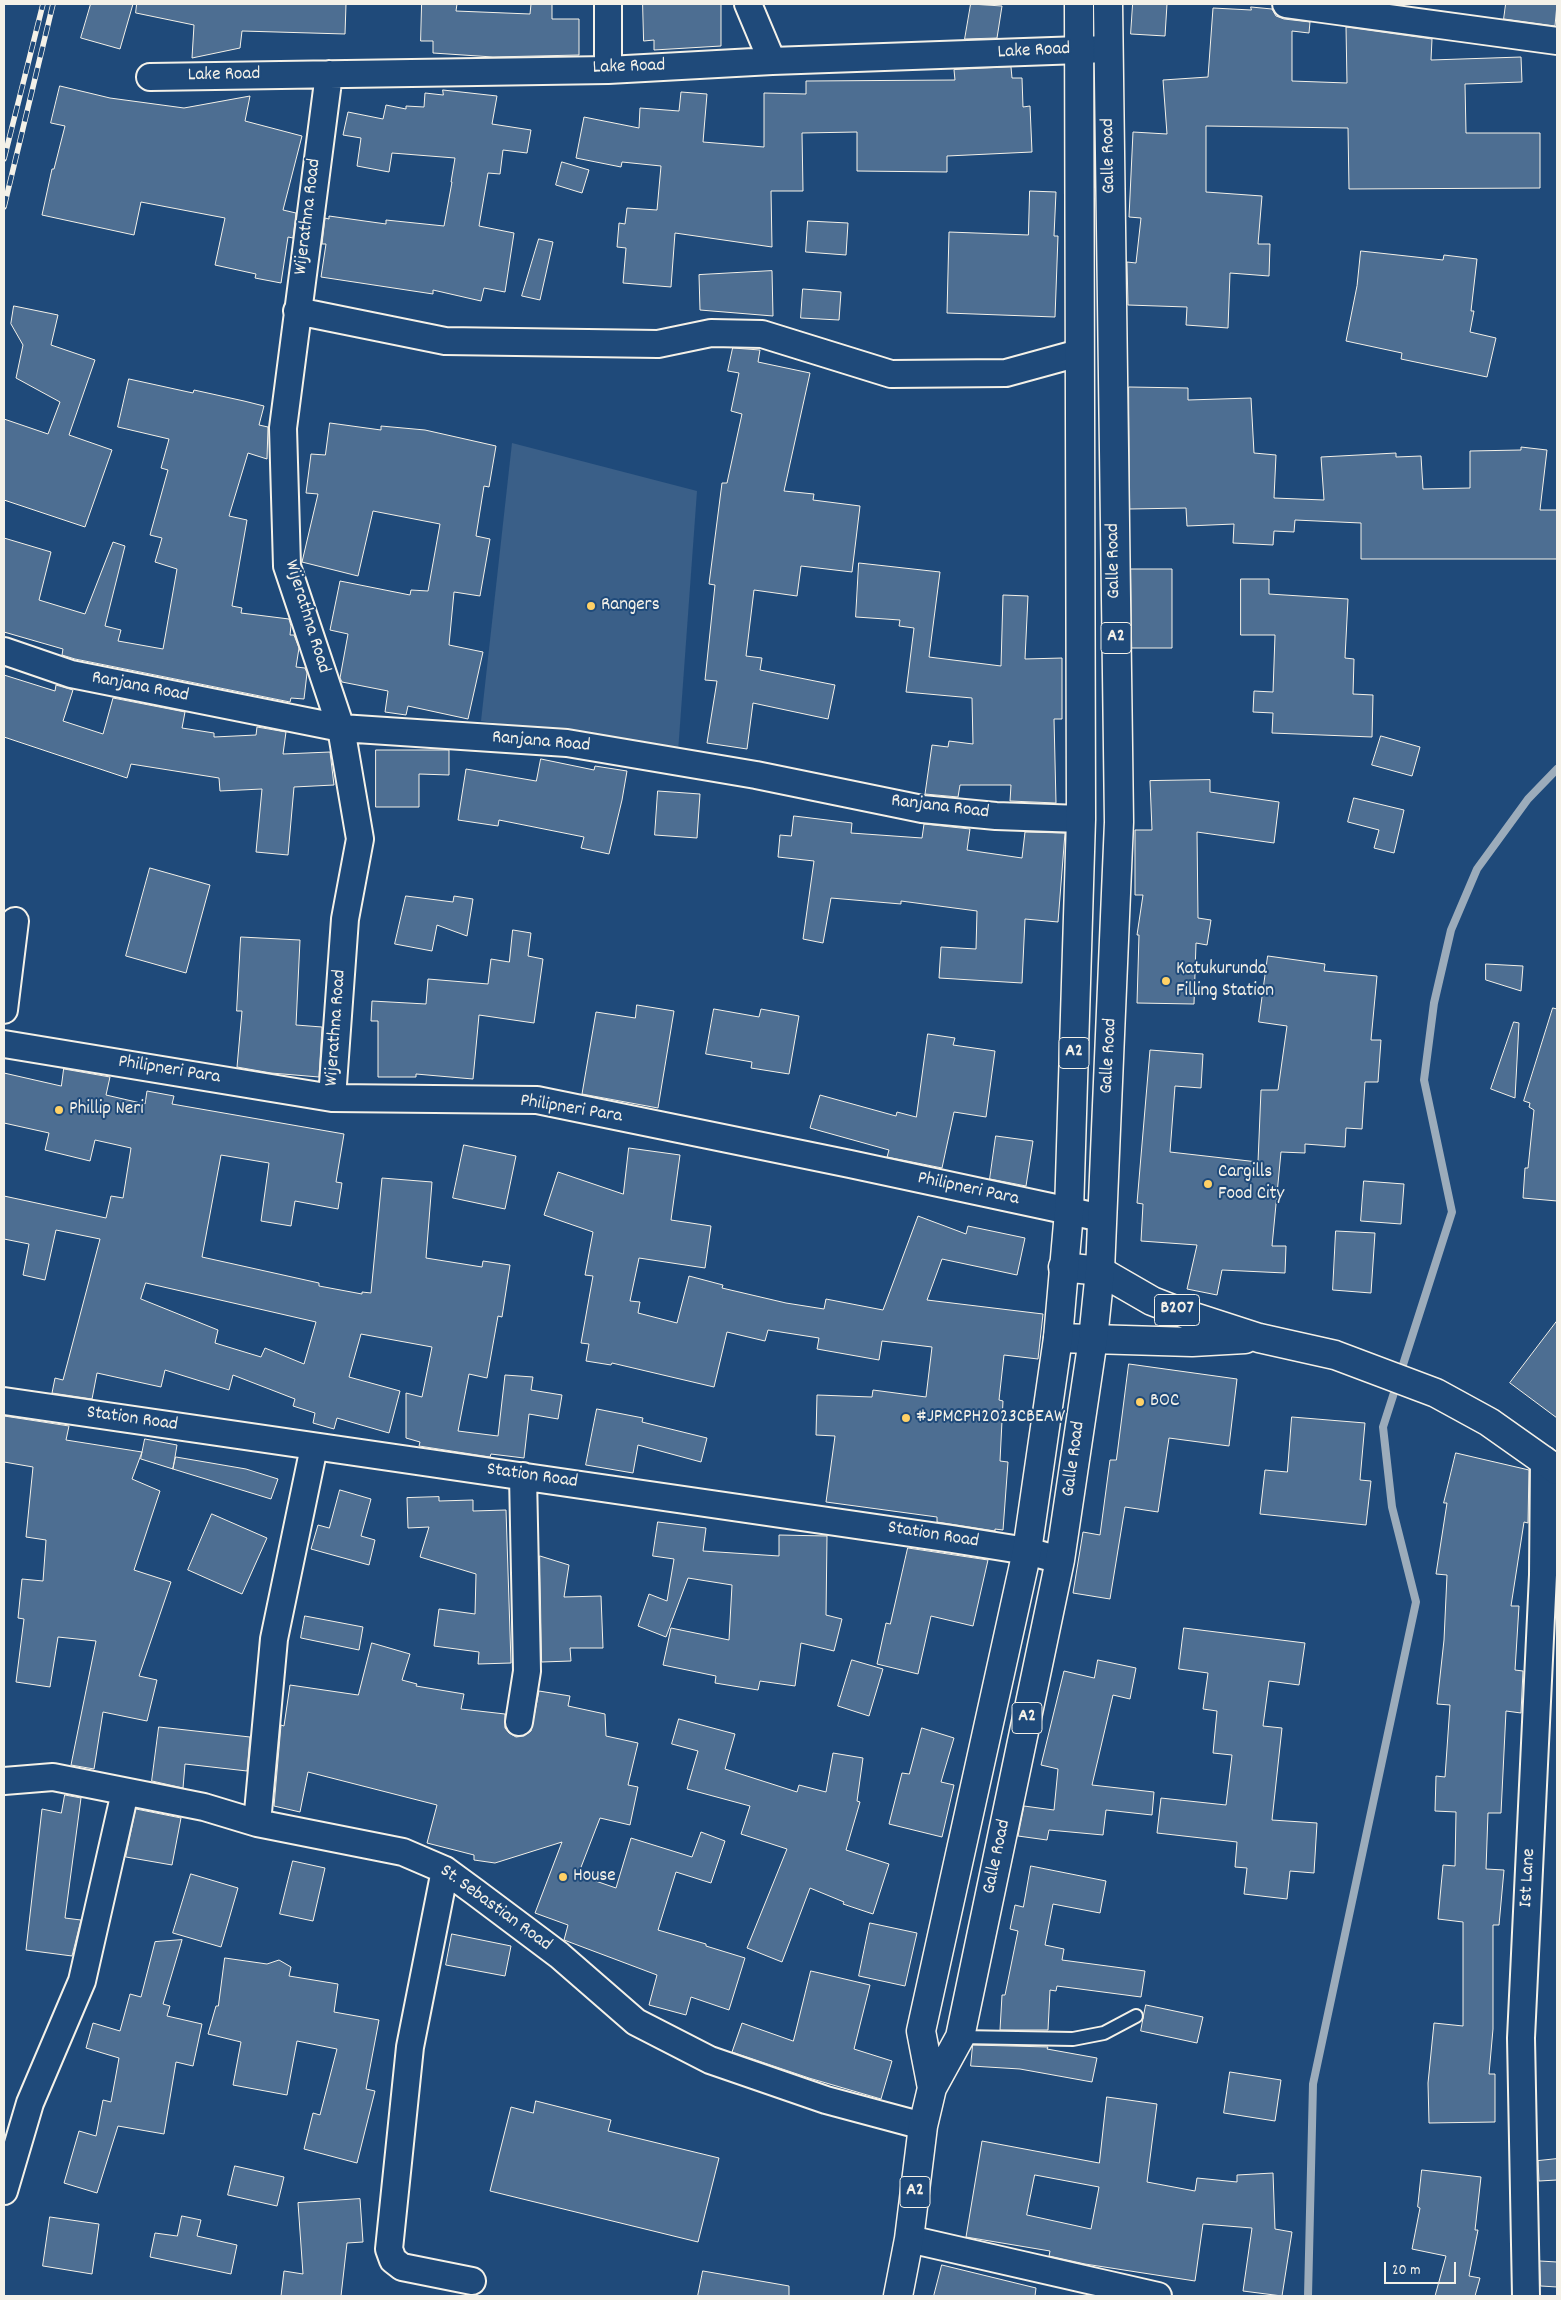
<!DOCTYPE html>
<html>
<head>
<meta charset="utf-8">
<style>
  body { margin:0 }
  #map { position:relative; width:1561px; height:2300px; overflow:hidden; background:#1f4a7a; font-family:Dekko,sans-serif }
  canvas { display:block }
  .frame { position:absolute; inset:0; border:5px solid #f4f1e8; pointer-events:none }
  .scale { position:absolute; left:1384px; top:2262px; width:72px; height:22px; box-sizing:border-box; border:2px solid #f4f1e8; border-top:0; padding-left:6px; font-size:15px; line-height:18px; white-space:nowrap; color:#f4f1e8; -webkit-text-stroke:4px #1f4a7a; paint-order:stroke }
</style>
</head>
<body>
<div id="map">
<canvas width="1561" height="2300"></canvas>
<div class="frame"></div>
<div class="scale">20 m</div>
</div>
<script>
const g = document.querySelector('canvas').getContext('2d');
g.lineJoin = 'round';
function fill(path, color) {
  g.fillStyle = color;
  g.fill(path, 'evenodd');
}
function stroke(path, color, width, dash) {
  g.strokeStyle = color;
  g.lineWidth = width;
  g.lineCap = dash ? 'butt' : 'round';
  g.setLineDash(dash || []);
  g.stroke(path);
}
function drawText(font, color, halo, rows, align = 'center') {
  g.font = font + ' Dekko,sans-serif';
  g.lineWidth = 4;
  g.setLineDash([]);
  g.textBaseline = 'middle';
  g.strokeStyle = halo;
  g.fillStyle = color;
  for (const [text, x, y, turn = 0] of rows) {
    g.save();
    g.translate(x, y);
    g.rotate((+turn || 0) * Math.PI / 180);
    g.textAlign = isNaN(turn) ? turn : align;
    if (halo) g.strokeText(text, 0, 0);
    g.fillText(text, 0, 0);
    g.restore();
  }
}
fill(new Path2D(`
  M512,443L697,491L678,752L481,721Z`), '#3a5f88');
stroke(new Path2D(`
  M1308,2296L1313,2084L1416,1602L1392,1507L1383,1427L1452,1212L1424,1080L1434,1003L1451,930L1477,869L1528,799L1557,769`), '#9cacbb', 8);
const building = new Path2D(`
  M91,4H133L120,49L81,38Z
  M137,4H346L345,34L242,31L240,48L192,58L194,25L136,13Z
  M422,4H457L456,11L530,14L531,4H552V19H579V55L493,57L433,53V41H421Z
  M643,4H721V46L654,50V40L644,41Z
  M971,4L1002,6L997,38L965,39Z
  M1133,4H1167L1165,36L1131,34Z
  M1506,4H1557L1555,26L1504,19Z
  M1251,7L1272,9L1276,16L1284,19L1310,22L1309,33L1292,31V81L1347,83L1346,27L1432,39L1431,60L1521,57L1522,82L1465,84L1466,133H1540V188L1349,189L1348,128L1206,126V192L1262,196L1258,244H1270L1269,276L1230,273L1228,328L1186,325L1187,307L1128,305L1127,262L1136,263L1141,218L1129,217L1133,132L1167,134L1163,80L1208,77L1213,8L1251,10Z
  M1011,67L1012,78H1022L1023,107L1030,106L1032,152L947,156V172L857,171V132L802,133L803,191H771L772,247L675,233L671,287L623,283L626,248L617,247L619,223L625,224L627,208L657,210L661,166L622,162L621,167L576,158L584,117L639,128L640,108L679,111L681,92L707,94L703,142L764,147V93L806,94V81L955,80L954,70Z
  M60,86L110,98L184,108L250,96L245,121L302,136L283,210L296,213L293,238L288,237L281,283L255,278L256,274L215,265L225,218L141,202L134,235L42,215L52,169H54L65,126L51,123Z
  M443,90L497,96L492,124L531,130L527,153L503,150L500,174L488,173L479,226L514,233L505,292L484,288L481,301L433,290V294L321,277L326,244H322L325,218L329,219V216L386,224V220L444,226L452,182H451L455,158L392,153L389,172L357,166L361,138L343,135L348,112L383,119L386,105L406,109V106L424,107L425,93L443,95Z
  M562,162L589,170L582,193L556,185Z
  M1030,191L1056,192L1054,236H1058L1055,317L947,313L949,232L1028,235Z
  M808,221L848,223L846,255L806,252Z
  M539,239L553,242L540,300L522,296Z
  M1361,251L1443,260L1444,255L1477,259L1471,311H1474L1470,332L1496,338L1487,377L1401,359L1402,353L1346,341L1357,286Z
  M772,271L773,316L700,310L699,275Z
  M803,289L841,292L839,320L801,318Z
  M14,306L58,315L51,345L95,360L69,435L112,450L85,527L4,500V419L48,434L60,402L16,378L23,345L11,324Z
  M733,348L760,350L758,362L810,373L784,491L814,494L813,500L860,506L852,572L801,566L797,596L754,590L746,656L762,658L760,670L835,685L828,719L753,703L747,749L707,743L717,681L705,680L715,585L709,584L722,483H727L742,414L731,411L739,373L728,371Z
  M129,379L193,393L194,390L244,401L264,406L259,425L268,427L267,459L248,453L229,516L247,520L232,606L242,608L241,613L289,619L291,626L290,635H294L299,648L296,667L305,668L307,673L304,699L291,698L290,702L75,659L62,655L63,649L4,632V538L51,552L39,600L85,614L113,542L125,546L105,626L121,630L118,641L163,649L177,569L155,562L162,538L150,535L168,470L161,468L169,439L118,427Z
  M1129,387L1188,388V400L1251,398L1254,453L1276,455L1274,498L1324,500L1321,457L1396,453V457L1421,456L1423,489L1470,488V451L1521,450V447L1547,450L1540,510H1557V559H1361V523L1295,520L1294,532L1274,531L1273,545L1233,543L1234,524L1187,526L1186,508L1130,509Z
  M330,423L381,430V426L425,430L496,446L489,487L484,486L476,536L490,539L480,596L454,592L449,645L483,652L468,719L408,706L406,715L385,712L388,691L342,682L340,678L348,634L330,630L340,581L410,595L411,590L428,591L440,524L373,511L358,576L302,562L318,494L306,493L311,454L325,455Z
  M859,563L940,572L929,657L1001,666L1003,595L1028,596L1025,659L1062,658V719H1054L1056,803L1010,801L1011,785H960L958,797L925,794L932,745L948,747L949,741L973,744L972,698L906,692L914,628L899,626L900,620L856,617Z
  M1131,569H1172V648H1132Z
  M1241,579H1269V594L1348,599L1345,658L1354,659L1353,694L1373,695L1372,737L1272,733L1273,713L1253,712L1254,691L1273,692L1275,635H1241Z
  M4,675L55,691L56,685L73,690L63,721L103,734L113,698L185,712L182,728L214,733V737L256,735L257,727L286,732L283,754L330,752L334,785L294,787L288,855L256,852L262,789L220,791L219,778L131,764L127,778L4,737Z
  M1381,736L1420,747L1412,776L1372,765Z
  M376,750H449V775L419,774V807H376Z
  M541,759L594,770L595,766L627,771L622,800L609,854L581,848L584,837L499,820L498,826L458,820L466,769L536,781Z
  M1210,780V792L1279,802L1274,843L1197,832L1198,918L1211,920L1207,945L1196,943L1194,1004L1137,1003L1139,935H1137L1143,895H1135V830H1152L1150,781Z
  M658,791L700,794L697,838L655,835Z
  M1354,798L1404,810L1394,853L1374,848L1379,830L1348,822Z
  M794,816L852,823L851,833L922,838L924,824L970,829L967,850L1022,858L1025,832L1065,833L1058,922L1025,919L1022,983L939,978L941,947L976,949L977,911L901,901V904L831,898L823,943L803,939L814,861L778,857L780,835L791,836Z
  M150,868L210,885L186,973L126,956Z
  M406,896L453,902L454,896L473,899L467,936L437,925L432,951L395,944Z
  M513,930L531,933L528,956L543,959L534,1023L479,1015L473,1079L416,1074V1077H378V1021H371L372,1001L426,1004L428,979L488,984L491,959L509,962Z
  M241,937L300,940L296,1025L322,1027L319,1077L271,1073L237,1067L242,1011H237Z
  M1268,956L1325,964L1324,971L1377,976L1371,1040H1381L1378,1082H1365L1362,1129L1346,1128L1345,1147L1305,1144V1153L1281,1152L1272,1246H1286L1285,1273L1222,1270L1217,1295L1187,1289L1197,1245L1141,1241L1143,1204L1137,1203L1150,1050L1203,1054L1201,1088L1175,1086L1170,1152L1258,1162L1261,1090H1278L1287,1026L1259,1022Z
  M1486,964L1523,966L1521,991L1486,980Z
  M637,1005L674,1011L658,1108L582,1094L596,1012L635,1018Z
  M1553,1008L1557,1009V1201L1523,1198L1525,1168H1528L1534,1110L1529,1107L1530,1103L1524,1101Z
  M714,1009L759,1017L761,1009L799,1016L789,1074L751,1068L752,1062L706,1054Z
  M1514,1022L1519,1023L1515,1098L1491,1089Z
  M928,1034L955,1038L953,1045L995,1051L986,1117L954,1112L942,1168L887,1157L889,1150L810,1128L820,1095L896,1116L897,1112L916,1117Z
  M64,1069L110,1077L106,1095L145,1104L147,1091L174,1096L172,1104L344,1134L336,1182L342,1183L338,1209L295,1201L291,1226L261,1221L269,1163L221,1155L202,1257L319,1283V1286L362,1294V1292L371,1293L382,1178L432,1182L426,1258L482,1267L483,1261L510,1265L502,1317L498,1316L487,1378L469,1374L458,1431L498,1436L505,1375L533,1377L531,1390L562,1395L558,1419L529,1414L524,1458L491,1454L490,1457L419,1446L420,1442L406,1438V1393L422,1397L432,1347L361,1334L349,1377L400,1391L389,1433L337,1418L334,1429L313,1423L315,1413L293,1406L295,1399L233,1375L229,1390L165,1370L161,1387L97,1373L92,1399L52,1393L55,1378L63,1380L100,1239L56,1230L45,1280L23,1275L29,1244L4,1239V1196L106,1218L111,1196L123,1198L131,1148L95,1140L90,1161L45,1150L49,1133L4,1123V1073L61,1086ZM146,1283L316,1322L304,1364L265,1348L261,1357L215,1343L218,1330L141,1299Z
  M996,1136L1033,1141L1026,1186L990,1179Z
  M464,1145L516,1156L505,1209L453,1198Z
  M629,1148L680,1155L671,1220L711,1226L705,1268L639,1258L630,1301L640,1302L638,1313L677,1323L689,1276L723,1285L722,1288L786,1303L824,1309L826,1299L883,1310L918,1216L966,1234L968,1226L1025,1238L1017,1275L942,1259L927,1300L1043,1314L1038,1359L1004,1355L999,1400L1003,1401L1000,1461L1008,1462L1003,1530L995,1529V1531L937,1522V1517L826,1502L835,1436L816,1435L817,1395L872,1397L873,1390L926,1397L932,1347L882,1341L879,1360L817,1349L819,1338L768,1330L765,1341L727,1332L714,1387L612,1363L611,1365L586,1361L589,1344L581,1343L593,1276L585,1275L593,1232L544,1215L558,1172L623,1194Z
  M1364,1181L1404,1184L1401,1224L1361,1221Z
  M1336,1231L1375,1233L1371,1293L1333,1290Z
  M1557,1321V1418L1510,1383Z
  M1129,1364L1237,1379L1229,1446L1169,1438L1158,1512L1125,1507L1110,1599L1073,1593L1083,1532L1100,1535L1110,1460H1116Z
  M597,1409L643,1418L642,1422L707,1438L701,1462L638,1445L633,1473L586,1465Z
  M4,1416L69,1426L66,1440L142,1452L132,1479L160,1491L134,1570L171,1582L139,1676L157,1680L147,1721L103,1712L94,1769L71,1765L96,1641L58,1637L50,1687L16,1682L24,1619L18,1618L22,1579L43,1581L46,1540L26,1537L33,1467L4,1462Z
  M1292,1417L1365,1423L1360,1480L1371,1481L1366,1525L1260,1514L1265,1470L1287,1472Z
  M145,1439L177,1445L173,1469L141,1459Z
  M1456,1453L1529,1470L1528,1523L1524,1522L1511,1606H1519L1515,1670L1523,1671L1521,1713L1506,1711L1501,1813H1488L1486,1869L1504,1870L1499,1925H1493V2029L1489,2074H1495V2122L1429,2123L1428,2083L1434,2023L1463,2026V1922L1438,1919L1443,1865L1455,1866L1456,1812L1435,1811L1436,1776L1445,1777L1450,1705L1437,1704L1444,1640L1447,1575L1436,1574L1447,1503H1444Z
  M176,1457L246,1469L278,1479L271,1499L173,1469Z
  M340,1490L371,1499L361,1536L375,1540L369,1565L311,1549L318,1525L329,1528Z
  M439,1497V1501L473,1500V1511L506,1510L511,1663L478,1664L479,1652L434,1646L439,1609L475,1614L476,1574L420,1557L429,1527L408,1528L407,1498Z
  M212,1514L267,1538L242,1594L188,1570Z
  M658,1522L706,1528L703,1551L779,1556V1535L827,1536L826,1615L842,1619L834,1651L801,1643L795,1686L760,1681L758,1690L715,1683L716,1676L663,1665L671,1628L729,1640L732,1585L688,1578L666,1637L638,1626L649,1594L667,1601L674,1559L653,1556Z
  M908,1548L988,1560L973,1626L931,1616L918,1674L877,1664L886,1623L890,1624Z
  M540,1556L569,1565L564,1597L601,1596L603,1648H570L571,1661L542,1662Z
  M305,1616L363,1627L359,1650L301,1638Z
  M1184,1628L1305,1643L1299,1685L1269,1681L1263,1726L1282,1728L1272,1820L1317,1823L1314,1873L1290,1871L1287,1899L1244,1894L1247,1868L1235,1867L1237,1842L1157,1833L1161,1798L1226,1805L1232,1755L1213,1753L1217,1711L1203,1709L1208,1673L1179,1669Z
  M372,1643L410,1654L402,1680L417,1684L416,1686L464,1694L461,1709L505,1714V1728L509,1733L516,1737L524,1736L531,1731L539,1691L570,1696L568,1706L605,1714L606,1736L638,1743L628,1785L638,1787L630,1825L600,1818L578,1875L616,1888L631,1838L692,1857L701,1832L725,1841L711,1883L676,1872L658,1930L706,1944V1946L745,1958L729,2010L691,1997L686,2015L649,2005L657,1975L564,1940L568,1925L535,1913L562,1842L495,1863L474,1860V1855L427,1843L437,1805L308,1772L300,1812L274,1806L281,1725L284,1726L290,1685L358,1695Z
  M852,1660L883,1669L869,1716L838,1706Z
  M1098,1660L1136,1668L1130,1699L1113,1695L1092,1785L1154,1792L1152,1815L1106,1810L1103,1835L1049,1830L1047,1840L1018,1836L1024,1806L1054,1810L1058,1769L1041,1765L1064,1671L1094,1678Z
  M679,1719L735,1734L725,1769L797,1792L799,1785L826,1792L833,1753L863,1758L857,1801L860,1802L846,1850L889,1864L873,1914L843,1904L844,1902L810,1888L782,1962L747,1948L787,1849L741,1834L750,1806L687,1789L698,1751L672,1744Z
  M159,1727L250,1737L247,1771L185,1764L183,1788L152,1781Z
  M922,1728L954,1738L941,1782L954,1785L942,1837L889,1824L902,1773L909,1774Z
  M65,1795L81,1798L65,1918L81,1920L72,1956L26,1950L42,1809L61,1813Z
  M136,1809L181,1818L172,1865L126,1857Z
  M293,1861L325,1868L313,1921L280,1914Z
  M1031,1866L1106,1881L1100,1913L1053,1904L1045,1945L1064,1949L1062,1960L1145,1971L1141,1997L1057,1986L1056,1991L1050,1990L1048,2030H1000L1002,1995H1005L1018,1931L1010,1929L1015,1905L1023,1907Z
  M191,1874L238,1888L221,1947L173,1933Z
  M870,1923L917,1933L905,1986L859,1976Z
  M452,1934L511,1946L505,1976L446,1965Z
  M182,1940L163,2004L170,2006L167,2016L202,2024L193,2066L176,2062L164,2134L118,2126L97,2193L64,2183L79,2131L96,2136L103,2100L111,2102L119,2058L86,2048L93,2023L120,2031L130,1994L141,1997L155,1942Z
  M225,1958L267,1964L279,1960L291,1967L289,1976L338,1984L334,2012L379,2020L366,2089L375,2091L357,2163L304,2149L313,2113L320,2115L337,2049L297,2041L287,2095L233,2085L241,2042L208,2034L216,2006H218Z
  M811,1971L870,1985L854,2049L892,2061L881,2099L809,2078L732,2052L742,2023L793,2041Z
  M1146,2005L1203,2017L1197,2043L1141,2031Z
  M973,2045L1048,2047L1047,2049L1097,2058L1092,2082L1020,2069L971,2066Z
  M1230,2072L1281,2080L1275,2121L1224,2113Z
  M1107,2097L1157,2104L1147,2182L1195,2191L1197,2178L1237,2182V2175L1273,2173L1275,2229L1292,2232L1282,2296L1243,2291L1252,2228L1203,2224L1195,2281L1085,2264L1049,2256L1050,2251L966,2237L982,2141L1099,2163ZM1035,2175L1099,2187L1091,2229L1027,2215Z
  M536,2101L611,2120L608,2131L719,2158L698,2242L490,2191L511,2107L533,2113Z
  M1557,2159V2180L1539,2181L1538,2161Z
  M235,2166L284,2177L277,2206L228,2195Z
  M1422,2170L1481,2177L1475,2230H1478L1469,2276L1480,2278L1475,2296H1435L1446,2256L1412,2249L1420,2208L1418,2207Z
  M360,2199L363,2242L347,2243L341,2296H281L284,2271L303,2274L298,2203Z
  M182,2216L201,2220L197,2236L237,2245L231,2274L150,2257L155,2233L177,2236Z
  M50,2217L99,2224L92,2274L43,2266Z
  M1540,2261L1557,2262V2287L1541,2286Z
  M942,2265L1036,2288L1035,2296H934Z
  M703,2271L789,2286V2296H698Z`);
fill(building, '#4d6e92');
stroke(building, '#f4f1e8', 1);
const lane = new Path2D(`
  M960,2037L1073,2039L1104,2033L1136,2016`);
const street = new Path2D(`
  M608,4V70
  M748,4L772,61
  M1286,4L1557,41
  M329,74L283,428L287,566L341,728L360,839L345,919L332,1098
  M150,77L608,70L772,61L1108,49
  M297,311L445,341L658,344L711,333L762,334L891,374L1006,373L1079,353
  M4,651L71,674L341,728L567,743L756,775L922,809L996,816L1081,819
  M4,1010L15,921
  M4,1044L332,1098L537,1100L850,1164L1102,1218
  M4,1401L952,1539L1027,1551L1060,1560
  M519,1722L527,1671L523,1476
  M4,1781L53,1777L204,1807L257,1823L403,1852L445,1870L475,1892L559,1955L636,2022L710,2060L826,2100L923,2126
  M257,1823L274,1639L314,1447
  M445,1870L410,2047L389,2249L393,2260L402,2267L472,2281
  M4,2191L30,2103L82,1981L125,1792
  M909,2239L1158,2296
  M1526,2296L1521,2038L1543,1575L1544,1460`);
const primary = new Path2D(`
  M1063,1267L1100,1271L1152,1301L1188,1315L1259,1338L1335,1355L1436,1393L1489,1422L1557,1470
  M1058,1338L1192,1342L1245,1339`);
const highway = new Path2D(`
  M932,2088L921,2031L1027,1551L1058,1338L1069,1212L1081,819L1079,4
  M898,2296L909,2239L923,2126L932,2088L960,2037L1060,1560L1093,1339L1100,1271L1119,822L1108,4`);
stroke(lane, '#f4f1e8', 16);
stroke(street, '#f4f1e8', 30);
stroke(primary, '#f4f1e8', 31);
stroke(highway, '#f4f1e8', 31);
stroke(lane, '#1f4a7a', 12);
stroke(street, '#1f4a7a', 26);
stroke(primary, '#1f4a7a', 28);
stroke(highway, '#1f4a7a', 28);
const rail = new Path2D(`
  M4,159L43,4
  M4,207L53,4`);
stroke(rail, '#f4f1e8', 5.5);
stroke(rail, '#1f4a7a', 4, [11]);
for (const [x, y, r, color] of [
  [591,606,5,"#ffd166"],
  [1166,981,5,"#ffd166"],
  [59,1110,5,"#ffd166"],
  [1208,1184,5,"#ffd166"],
  [1140,1402,5,"#ffd166"],
  [906,1418,5,"#ffd166"],
  [563,1877,5,"#ffd166"]
]) {
  const dot = new Path2D();
  dot.arc(x, y, r, 0, 2 * Math.PI);
  g.fillStyle = color;
  g.fill(dot);
  stroke(dot, '#1f4a7a', 2);
}
for (const [x, y, w] of [
  [1116,638,30],
  [1074,1053,30],
  [1177,1310,45],
  [1027,1718,30],
  [915,2192,30]
]) {
  const box = new Path2D();
  box.roundRect(x - w / 2, y - 15.5, w, 31, 4);
  g.fillStyle = '#1f4a7a';
  g.fill(box);
  stroke(box, '#f4f1e8', 1);
}
drawText('bold 18px', '#f4f1e8', null, [
  ["A2",1116,638],
  ["A2",1074,1053],
  ["B207",1177,1310],
  ["A2",1027,1718],
  ["A2",915,2192]
]);
drawText('19px', '#f4f1e8', '#1f4a7a', [
  ["Lake Road",1034,52,-3],
  ["Lake Road",629,68,-2],
  ["Lake Road",224,76,-1],
  ["Galle Road",1110,156,-91],
  ["Wijerathna Road",309,217,-83],
  ["Galle Road",1115,561,-91],
  ["Wijerathna Road",306,617,73],
  ["Ranjana Road",140,688,11],
  ["Ranjana Road",541,743,5],
  ["Ranjana Road",940,808,7],
  ["Wijerathna Road",337,1028,-86],
  ["Galle Road",1110,1056,-87],
  ["Philipneri Para",169,1071,9],
  ["Philipneri Para",571,1110,9],
  ["Philipneri Para",968,1190,12],
  ["Station Road",132,1420,8],
  ["Galle Road",1075,1459,-82],
  ["Station Road",532,1477,8],
  ["Station Road",933,1536,9],
  ["Galle Road",998,1857,-78],
  ["Ist Lane",1529,1878,-87],
  ["St. Sebastian Road",495,1909,36]
]);
drawText('19px', '#f4f1e8', '#1f4a7a', [
  ["Rangers",601,606],
  ["Katukurunda",1176,970],
  ["Filling Station",1176,992],
  ["Phillip Neri",69,1110],
  ["Cargills",1218,1173],
  ["Food City",1218,1195],
  ["BOC",1150,1402],
  ["#JPMCPH2023CBEAW",916,1418],
  ["House",573,1877]
], 'left');
</script>
</body>
</html>
